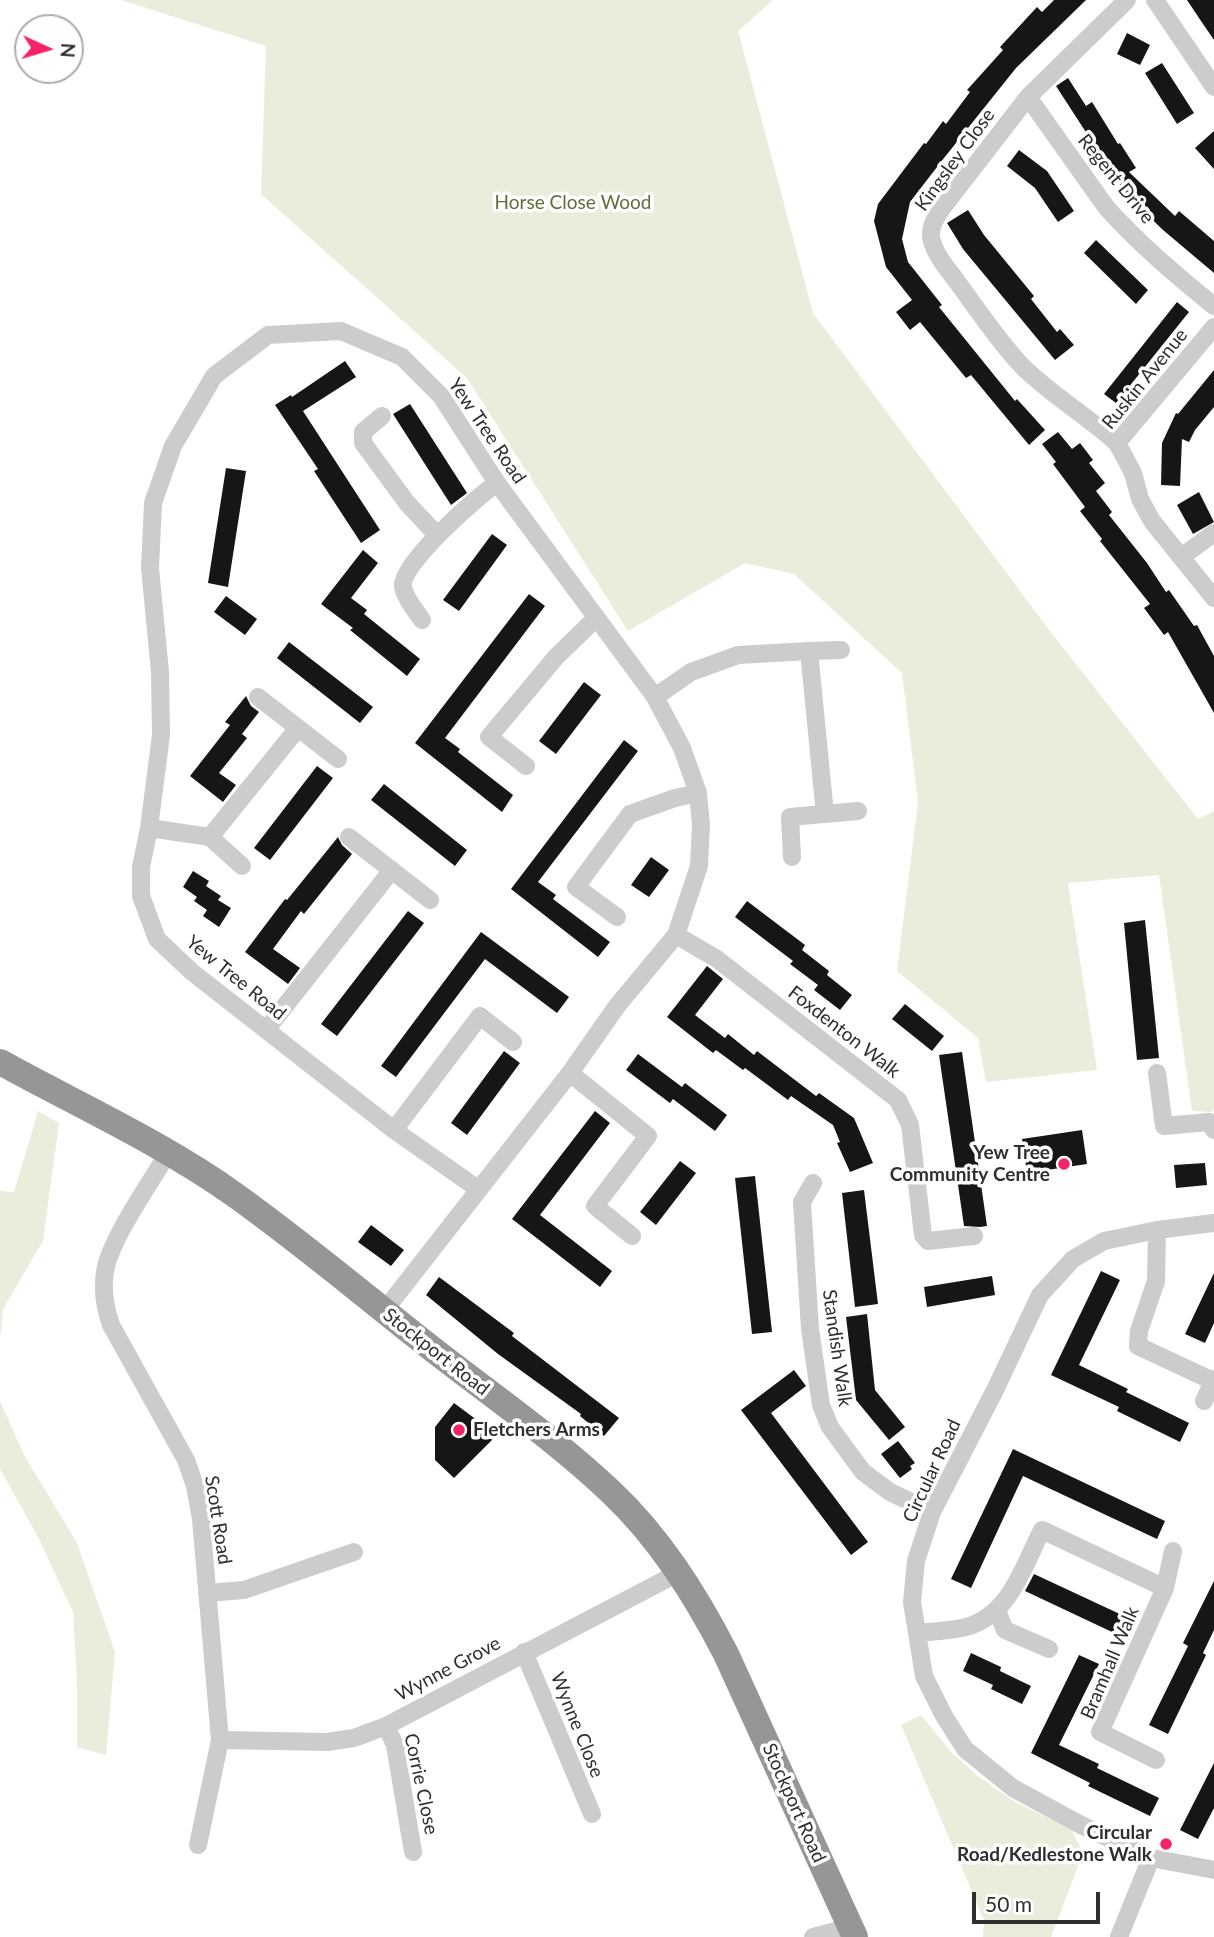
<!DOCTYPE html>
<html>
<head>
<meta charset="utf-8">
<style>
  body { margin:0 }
  #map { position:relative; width:1214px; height:1937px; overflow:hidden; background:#fff; font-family:Lato,sans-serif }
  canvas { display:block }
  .north { position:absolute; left:14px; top:14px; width:70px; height:70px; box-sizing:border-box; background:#fff; border:2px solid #acacac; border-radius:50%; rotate:94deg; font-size:19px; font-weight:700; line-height:28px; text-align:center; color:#2f2f2f }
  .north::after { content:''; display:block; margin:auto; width:24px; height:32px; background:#f42369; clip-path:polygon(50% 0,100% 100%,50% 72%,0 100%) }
  .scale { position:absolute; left:972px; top:1892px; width:128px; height:32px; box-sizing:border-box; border:4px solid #2f2f2f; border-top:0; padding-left:9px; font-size:21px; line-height:24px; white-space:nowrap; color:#2f2f2f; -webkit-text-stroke:5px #fff; paint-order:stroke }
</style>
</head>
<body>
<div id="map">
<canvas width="1214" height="1937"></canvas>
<div class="north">N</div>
<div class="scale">50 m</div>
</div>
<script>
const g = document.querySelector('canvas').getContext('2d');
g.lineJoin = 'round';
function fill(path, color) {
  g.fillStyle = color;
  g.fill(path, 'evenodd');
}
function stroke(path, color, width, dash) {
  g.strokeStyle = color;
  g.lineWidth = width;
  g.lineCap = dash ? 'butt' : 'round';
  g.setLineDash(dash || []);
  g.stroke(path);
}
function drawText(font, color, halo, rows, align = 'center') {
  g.font = font + ' Lato,sans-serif';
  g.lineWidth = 7;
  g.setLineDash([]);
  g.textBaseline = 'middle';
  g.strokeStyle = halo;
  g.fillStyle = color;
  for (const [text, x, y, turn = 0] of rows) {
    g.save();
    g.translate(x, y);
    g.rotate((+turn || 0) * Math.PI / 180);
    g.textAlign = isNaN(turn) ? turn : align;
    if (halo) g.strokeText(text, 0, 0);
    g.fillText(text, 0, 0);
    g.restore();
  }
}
fill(new Path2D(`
  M121,0H773L738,31L813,313L1049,630L1198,819L1214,811V1109L1212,1112L1192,1111L1159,875L1068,883L1097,1070L986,1082L978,1038L897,971L918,802L902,673L794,574L745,563L628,631L467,378L261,194L266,46Z
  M38,1111L59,1123L43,1241L3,1309L0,1339V1191L14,1192Z
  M0,1401L24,1455L77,1543L115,1652L106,1755L77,1747V1683L73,1612L38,1537L0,1469Z
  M921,1715L951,1752L979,1777L1015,1802L1071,1829L1083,1853L1051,1937H983L984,1920L901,1725Z`), '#eaeddc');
fill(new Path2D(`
  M1054,0H1086L1016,68L944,158L910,202L902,239L908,262L942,305L939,307L1015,401L1017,399L1045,430L1029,445L971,375L966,378L920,322L910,330L896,312L912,300L886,267L874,221L878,204L924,143L926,144L943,121L946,124L970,92L967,90L1003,50L1000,47L1037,7L1042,12Z
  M1187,0H1214V40L1201,21Z
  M1127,33L1150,45L1140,65L1117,54Z
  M1162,63L1194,113L1177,124L1145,73Z
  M1068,78L1086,106L1092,102L1118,144L1120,143L1136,168L1129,172L1175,216L1179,211L1214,241V273L1163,230L1126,194L1056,86Z
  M1214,131V169L1195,148Z
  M1019,150L1047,171L1074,211L1058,222L1035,188L1007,166Z
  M968,210L984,235L1034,296L1031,299L1057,332L1060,329L1074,345L1055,360L963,249L947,223Z
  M1096,240L1148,290L1136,304L1084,253Z
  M1177,302L1189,312L1116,403L1104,394Z
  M345,361L356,377L303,411L380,530L361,543L314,471L318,469L275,405L291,395L292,397Z
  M1214,370V407L1195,430L1189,442L1182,439L1180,486L1161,485L1162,443L1176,413L1178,414Z
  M410,404L467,493L451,505L393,414Z
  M1058,432L1072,449L1080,443L1093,460L1089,463L1105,483L1096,491L1112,512L1109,515L1147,563L1166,592L1169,590L1194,626L1197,625L1214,656V713L1168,632L1164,635L1144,608L1150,604L1100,541L1102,539L1080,511L1085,507L1053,464L1056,462L1042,444Z
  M226,468L246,471L228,587L208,583Z
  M1199,492L1214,522L1193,534L1177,505Z
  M492,534L507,545L459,611L443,600Z
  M363,550L378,563L351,598L367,610L364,614L420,659L407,676L350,630L353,628L321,604Z
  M529,594L545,606L445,738L460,749L458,752L513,795L502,812L415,743Z
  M226,596L257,619L245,635L214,612Z
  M289,642L373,707L360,723L277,658Z
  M584,682L601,695L556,754L539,741Z
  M246,696L251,706L259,712L242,734L247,738L219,773L236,785L223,802L190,776L230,725L225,722Z
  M624,740L638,751L538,882L556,895L553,899L610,942L598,957L511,889Z
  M317,766L333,778L270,860L254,848Z
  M384,784L467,850L455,866L371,800Z
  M338,837L342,845L352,854L304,914L301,911L273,949L300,968L288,984L245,952L285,899L287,900Z
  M651,857L669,870L649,897L631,885Z
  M193,871L209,881L206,886L221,896L218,900L231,908L219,927L203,916L207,910L194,901L197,897L183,887Z
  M747,901L805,945L802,950L829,971L827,975L852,995L840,1010L814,990L818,985L790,964L793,961L735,917Z
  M408,911L424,923L337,1036L321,1024Z
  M1145,920L1159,1058L1137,1060L1124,923Z
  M481,932L569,997L557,1013L485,959L396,1077L381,1066Z
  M707,966L723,979L695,1015L725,1038L728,1034L754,1055L757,1051L816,1096L819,1093L854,1118L873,1163L850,1172L837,1143L840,1142L833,1125L791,1096L788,1100L745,1068L743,1070L716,1050L713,1053L667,1017Z
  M905,1004L944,1036L932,1051L892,1019Z
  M504,1051L520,1063L467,1135L451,1123Z
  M962,1052L987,1226L980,1227L964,1226L939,1055Z
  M638,1054L682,1087L685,1083L727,1115L715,1131L673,1099L670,1103L626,1070Z
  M595,1111L610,1123L540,1215L612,1271L600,1287L512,1219Z
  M1082,1130L1087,1164L1027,1173L1022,1139Z
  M680,1161L696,1173L656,1225L640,1212Z
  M1205,1163L1207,1185L1176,1188L1174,1165Z
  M755,1176L772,1332L752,1334L735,1178Z
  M864,1190L878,1304L855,1307L842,1193Z
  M371,1225L404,1250L391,1266L358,1242Z
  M1101,1271L1120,1280L1079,1365L1128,1389L1126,1392L1189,1423L1180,1442L1117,1411L1119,1407L1051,1375Z
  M1214,1273V1323L1205,1343L1185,1334Z
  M992,1276L995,1295L927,1307L924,1287Z
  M439,1277L514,1333L512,1336L619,1418L604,1436L580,1416L581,1414L498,1354L426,1295Z
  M867,1314L875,1390L905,1427L889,1440L856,1400L846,1317Z
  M794,1370L806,1386L771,1413L868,1542L851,1555L741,1410Z
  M454,1403L497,1435L454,1478L435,1460V1427Z
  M898,1441L915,1463L910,1466L912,1469L900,1478L881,1454Z
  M1013,1449L1165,1521L1157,1539L1023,1476L971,1588L951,1579Z
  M1034,1574L1137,1622L1129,1640L1025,1591Z
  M1214,1581V1630L1203,1653L1206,1655L1168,1734L1149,1725L1188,1646L1183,1643Z
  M971,1653L1001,1667L1000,1671L1031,1686L1022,1704L991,1689L993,1685L963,1671Z
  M1079,1655L1099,1664L1059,1745L1099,1764L1097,1768L1159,1798L1150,1816L1088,1786L1090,1783L1031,1753Z
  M1214,1763V1808L1198,1839L1180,1830Z`), '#161616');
stroke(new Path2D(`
  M1155,0L1214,87
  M1028,97L1106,207C1139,244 1176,275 1214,306
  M1214,327L1117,443L1133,473L1140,499L1152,521L1214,598
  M382,416L363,432V443L407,503L437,535
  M1117,443C1087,416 1053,396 1024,368C1001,345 977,309 958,283C948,269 933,253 931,236C930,225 937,216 943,207L1028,97L1127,0
  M1181,557L1214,533
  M422,620C416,611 405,598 403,587C399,565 478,496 497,483
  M809,651L841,650
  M258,697L338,759
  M655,697L691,672L738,655L809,651L825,814
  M526,766L489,737L556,657L595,619
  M149,828L210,837L298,728
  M210,837L242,866
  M349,837L430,900
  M792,857L790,817L858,811
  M617,917L576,887L630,814L675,798L698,793
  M676,935L717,959L898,1100L910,1125L923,1235L928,1241L974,1236
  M266,1030L392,870
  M570,1073L648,1136L595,1206L632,1236
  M1157,1073L1164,1126L1209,1122L1214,1130
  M394,1130L480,1016L513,1042
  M168,1153C151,1182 109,1241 105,1272C102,1291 105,1308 111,1325L186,1460L195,1486L201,1519L220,1740L198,1845
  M813,1183L802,1202L810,1329L821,1405L830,1427L863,1472L890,1492L932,1512
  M1214,1223L1157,1230L1104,1241L1073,1259L1040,1295L995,1390L932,1512L916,1561L912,1602L924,1676L944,1716L965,1749L1013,1788L1081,1825L1151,1858L1214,1870
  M1157,1230L1156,1281L1139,1331L1138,1346L1213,1381
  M384,1311L570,1073L617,1006L676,935L699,866L701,825L698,793L682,748L655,697L497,483L441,396L402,357L341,331L268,335L214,376L173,446L153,503L150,568L160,672L161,735L149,828L141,867V896L157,939L192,972L394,1130L478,1189
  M1204,1401L1214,1379
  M207,1593L244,1590L354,1552
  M997,1611L1005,1630L1049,1649
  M917,1633C933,1631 951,1631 966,1627C1010,1615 1023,1567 1042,1530L1165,1588
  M524,1652L592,1814
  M386,1726L395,1745L413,1852
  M220,1740L327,1742L354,1738L386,1726L680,1572
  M1156,1760L1100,1732L1165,1588L1173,1551
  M813,1937L851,1927
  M1119,1937L1151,1858`), '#ccc', 18);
stroke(new Path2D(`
  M0,1062C78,1105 162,1143 235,1195C305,1245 372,1302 440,1355C497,1399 557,1441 610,1491C659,1537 695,1594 726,1654L855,1937`), '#969696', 26);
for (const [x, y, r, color] of [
  [1064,1164,7,"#f42369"],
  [459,1430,7,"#f42369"],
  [1166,1844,7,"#f42369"]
]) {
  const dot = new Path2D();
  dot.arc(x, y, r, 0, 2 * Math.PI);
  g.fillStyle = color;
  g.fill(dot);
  stroke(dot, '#fff', 2.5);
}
drawText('19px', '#2f2f2f', '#fff', [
  ["Kingsley Close",955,160,-54],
  ["Regent Drive",1116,179,51],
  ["Ruskin Avenue",1145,379,-51],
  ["Yew Tree Road",487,431,56],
  ["Yew Tree Road",236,978,39],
  ["Foxdenton Walk",844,1032,38],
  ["Standish Walk",837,1348,82],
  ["Stockport Road",436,1352,38],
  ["Circular Road",932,1471,-65],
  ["Scott Road",218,1520,81],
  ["Bramhall Walk",1110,1663,-67],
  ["Wynne Grove",448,1669,-28],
  ["Wynne Close",577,1725,68],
  ["Corrie Close",421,1784,78],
  ["Stockport Road",794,1803,66]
]);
drawText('19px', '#606f38', '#fff', [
  ["Horse Close Wood",573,203]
]);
drawText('bold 19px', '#2f2f2f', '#fff', [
  ["Yew Tree",1050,1153],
  ["Community Centre",1050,1175],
  ["Fletchers Arms",473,1430,"left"],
  ["Circular",1152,1833],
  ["Road/Kedlestone Walk",1152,1855]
], 'right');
</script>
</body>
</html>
